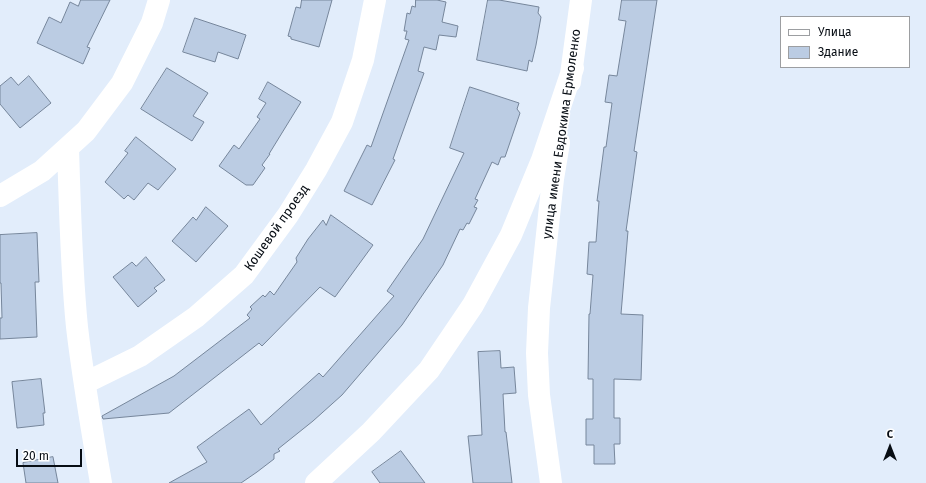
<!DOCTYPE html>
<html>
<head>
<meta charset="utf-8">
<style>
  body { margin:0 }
  #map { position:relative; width:926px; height:483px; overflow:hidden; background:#e2edfb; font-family:"Fira Sans",sans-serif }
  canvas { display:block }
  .legend { position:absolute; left:780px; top:16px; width:130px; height:52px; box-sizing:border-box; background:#fff; border:1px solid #9c9ea1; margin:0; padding:5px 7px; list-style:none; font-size:12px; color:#070d14 }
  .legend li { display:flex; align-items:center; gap:8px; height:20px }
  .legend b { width:20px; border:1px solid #9c9ea1 }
  .north { position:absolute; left:870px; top:427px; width:40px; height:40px; -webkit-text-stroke:3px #fff; paint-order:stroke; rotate:0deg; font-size:11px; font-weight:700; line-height:16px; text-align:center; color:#070d14 }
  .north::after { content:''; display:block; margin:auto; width:14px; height:18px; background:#070d14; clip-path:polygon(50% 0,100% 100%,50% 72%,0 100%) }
  .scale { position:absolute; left:16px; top:449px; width:66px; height:18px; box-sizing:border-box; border:2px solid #070d14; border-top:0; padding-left:5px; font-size:12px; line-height:14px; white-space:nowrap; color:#070d14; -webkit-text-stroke:3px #fff; paint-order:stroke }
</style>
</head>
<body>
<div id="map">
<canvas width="926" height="483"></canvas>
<ul class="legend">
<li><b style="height:5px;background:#fff"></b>Улица</li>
<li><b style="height:11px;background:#bbcce3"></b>Здание</li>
</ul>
<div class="north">С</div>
<div class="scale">20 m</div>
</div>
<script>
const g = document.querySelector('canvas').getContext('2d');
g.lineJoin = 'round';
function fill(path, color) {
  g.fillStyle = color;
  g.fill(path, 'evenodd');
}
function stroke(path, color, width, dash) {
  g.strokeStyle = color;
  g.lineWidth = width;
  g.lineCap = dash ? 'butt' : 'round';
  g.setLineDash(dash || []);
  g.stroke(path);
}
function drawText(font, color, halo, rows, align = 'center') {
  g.font = font + ' "Fira Sans",sans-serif';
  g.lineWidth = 3.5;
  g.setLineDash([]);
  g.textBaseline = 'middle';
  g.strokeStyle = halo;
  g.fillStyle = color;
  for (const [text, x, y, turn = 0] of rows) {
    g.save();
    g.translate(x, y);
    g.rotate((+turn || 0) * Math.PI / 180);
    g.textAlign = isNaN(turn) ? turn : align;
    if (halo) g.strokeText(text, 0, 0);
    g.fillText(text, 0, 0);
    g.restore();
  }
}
const building = new Path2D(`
  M81,0H110L87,47L90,48L83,64L37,43L49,17L61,23L70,2L78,6Z
  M302,0H332L319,47L291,39V37L288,36L296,7L300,8Z
  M416,0H437L446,2L442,22L458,26L456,37L439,35L436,50L424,47L418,71L424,73L393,159L395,160L372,205L344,191L367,145L371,147L409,40L405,39L407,31H404L407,13L410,14L412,6L415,7Z
  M488,0H499L539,7L538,13L541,17L536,45L532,62L529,60L527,71L477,60Z
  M622,0H657L634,151L637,152L626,231H628L621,314L643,315L641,380L614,379V418H620V444H614L615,464H594V445H586V419H593V379H588L589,314H590L593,275L587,274L589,242H596L599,201H597L604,147H606L612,103L605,102L609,75L617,76L626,21L619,20Z
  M195,18L246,35L238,59L218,52L215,62L183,52Z
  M167,68L208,93L193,116L204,122L192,141L141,109Z
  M29,76L51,103L20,128L0,104V86L11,77L18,85Z
  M268,82L301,102L269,154H270L262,165L265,168L253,185H246L219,166L234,145L239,149L260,119L257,117L266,103L259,99Z
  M470,87L519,103L517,109L520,113L505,157H501L498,165L492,162L475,199L478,200L474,207L477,208L469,224L467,223L463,230L460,229L443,265L402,325L342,395L313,421L278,449L280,451L274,454V459L257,472L241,483H169L207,462L197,447L249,409L261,425L319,373L323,377L394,296L387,291L423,239L464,153L450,148Z
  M136,137L176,169L158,190L148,183L134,200L128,195L124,199L105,182L128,153L125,151Z
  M206,207L228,226L196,262L172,241L193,217L196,220Z
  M331,215L373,245L335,297L320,287L262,346L259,343L169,413L103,419L102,416L174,376L250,318L247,315L252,309L250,307L263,295L265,297L270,291L274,295L297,262L296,258L308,239L323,220L326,225Z
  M37,233L39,282H35L37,337L0,339V318H2L1,283H0V235Z
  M146,257L165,280L154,288L157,291L138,307L113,277L132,262L136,266Z
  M500,351L501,368L514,367L516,393L503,394L505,432H506L512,483H473L468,436L482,435L478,352Z
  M41,379L45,413H43L44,425L17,428L12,382Z
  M401,451L425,483H380L372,472Z
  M53,457L58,483H26L23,463Z`);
fill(building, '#bbcce3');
stroke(building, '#76869b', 1);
stroke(new Path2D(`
  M570,82L581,0
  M68,148C70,208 71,267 77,327C83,379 92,431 101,483
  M0,196L42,171L86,131L122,83L152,23L159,0
  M85,383L140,356L196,317L244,275L288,215L316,170L342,122L363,60L375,0
  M316,483L371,432L429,370L473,305L511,235L542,160L573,68
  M551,483L539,395L537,353L539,308L553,179L559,143`), '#fff', 22);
drawText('13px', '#070d14', '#fff', [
  ["улица имени Евдокима Ермоленко",562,134,-82],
  ["Кошевой проезд",277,228,-55]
]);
</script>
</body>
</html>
